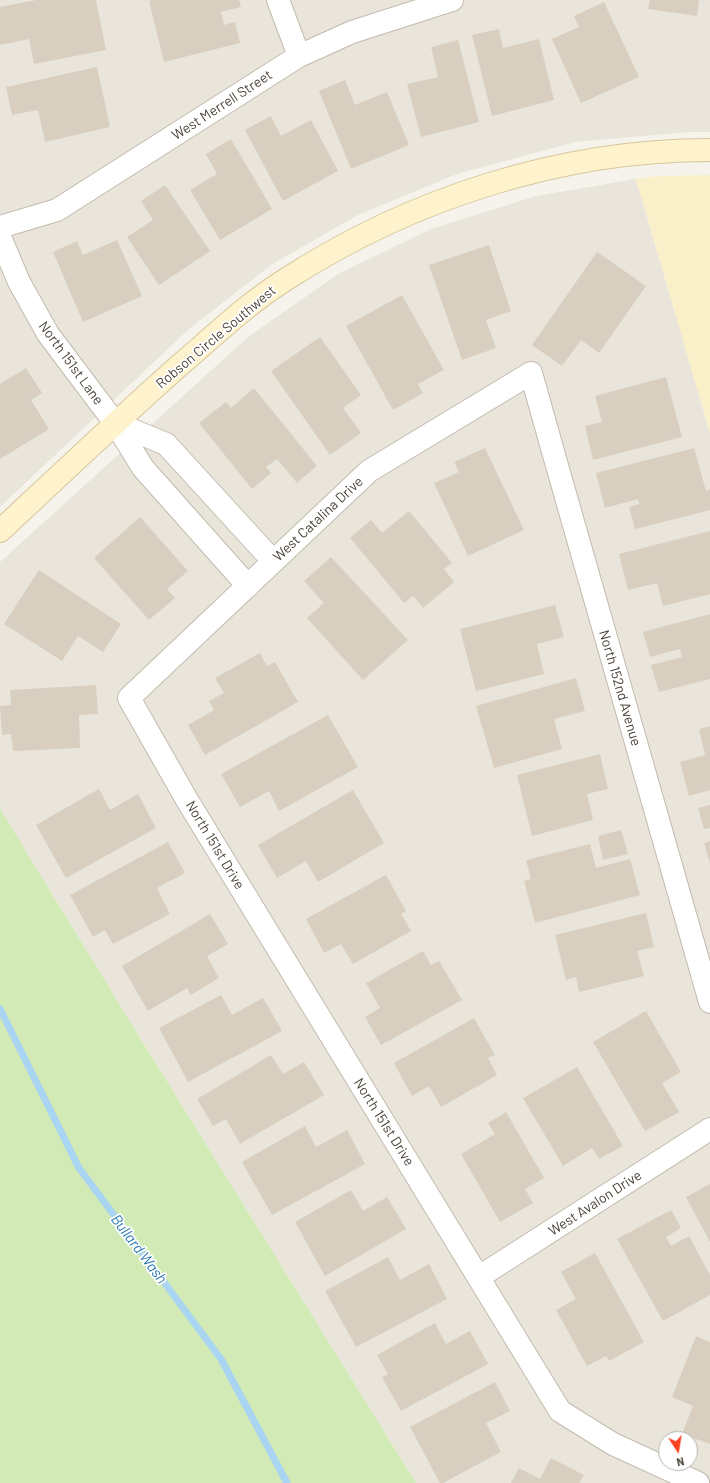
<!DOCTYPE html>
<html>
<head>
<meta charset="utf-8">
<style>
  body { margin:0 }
  #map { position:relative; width:710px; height:1483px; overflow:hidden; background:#f6f3ec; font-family:Barlow,sans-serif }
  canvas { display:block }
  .north { position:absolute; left:658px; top:1431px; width:40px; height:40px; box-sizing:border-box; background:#fff; border:1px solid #b7b4b0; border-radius:50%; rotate:168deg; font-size:11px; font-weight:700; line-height:16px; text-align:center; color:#4b4439 }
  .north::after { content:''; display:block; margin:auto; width:14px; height:18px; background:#fc3f1d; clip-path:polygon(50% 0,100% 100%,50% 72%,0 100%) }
</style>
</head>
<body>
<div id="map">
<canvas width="710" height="1483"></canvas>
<div class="north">N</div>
</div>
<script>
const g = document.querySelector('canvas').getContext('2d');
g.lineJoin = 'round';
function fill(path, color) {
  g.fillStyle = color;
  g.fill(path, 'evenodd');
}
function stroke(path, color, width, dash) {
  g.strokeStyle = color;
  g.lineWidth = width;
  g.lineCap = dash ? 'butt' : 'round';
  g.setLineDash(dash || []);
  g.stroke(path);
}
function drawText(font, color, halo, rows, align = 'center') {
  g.font = font + ' Barlow,sans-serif';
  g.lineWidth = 3.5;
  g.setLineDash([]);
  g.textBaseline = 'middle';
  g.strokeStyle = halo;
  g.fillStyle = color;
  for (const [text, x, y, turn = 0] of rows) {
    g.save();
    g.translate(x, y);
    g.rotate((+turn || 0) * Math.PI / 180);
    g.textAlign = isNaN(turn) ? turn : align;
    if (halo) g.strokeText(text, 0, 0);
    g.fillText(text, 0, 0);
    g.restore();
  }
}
fill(new Path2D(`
  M0,0H710V132H689L575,142L457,174L358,215L271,265L189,329L0,507Z
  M636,179L710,433V1483H416L137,1033L2,812L0,804V562L248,337L338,274L431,229L536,196ZM666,1439H690V1463H666Z`), '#eae5da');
fill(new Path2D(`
  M0,804L2,812L137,1033L416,1483H0Z`), '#d2eab5');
fill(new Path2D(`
  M710,175V433L636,179L659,176Z`), '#f9efc9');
stroke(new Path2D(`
  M0,1009L79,1168L221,1359L287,1483`), '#a9d4f2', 7);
fill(new Path2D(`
  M36,0H96L106,50L34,64L29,39L0,45V7Z
  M152,0H239L241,7L221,12L224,25L235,22L240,43L164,62L149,1Z
  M650,0H699L697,16L648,9Z
  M604,2L639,77L581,103L552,39L579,27L574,16Z
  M499,29L503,48L539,39L554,100L492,116L472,35Z
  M458,40L479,122L421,137L407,84L438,77L431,47Z
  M97,67L110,127L45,142L38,110L12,115L6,87Z
  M345,80L355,105L387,92L409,145L351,169L319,91Z
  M271,116L281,136L311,120L338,171L283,201L245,130Z
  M231,139L272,209L220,240L190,190L217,174L206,154Z
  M165,185L210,251L159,285L127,237L153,220L141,201Z
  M117,240L142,296L83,322L53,252L77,241L83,255Z
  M489,245L511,311L486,320L496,348L462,360L429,265Z
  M597,252L646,286L599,353L581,340L562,366L532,345Z
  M402,295L444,370L418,384L423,393L393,410L346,326Z
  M320,337L361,395L343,408L361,433L330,455L271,371Z
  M26,368L42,393L31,400L49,429L0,459V384Z
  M666,377L682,437L593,460L585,426L602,422L595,396Z
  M254,388L317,466L297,483L277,459L266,467L271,473L252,489L199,423L226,402L231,408Z
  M485,448L524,530L468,556L434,483L459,472L454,462Z
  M694,448L706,491L710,490V510L635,529L629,507L639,504L638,499L605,508L596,473Z
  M409,511L452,563L444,569L454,582L423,608L413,596L404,603L350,538L371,520L382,533Z
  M140,517L188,571L167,589L175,598L149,620L94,558Z
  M710,531V594L663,606L657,583L628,590L619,554Z
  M331,557L408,640L363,680L307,618L324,603L304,581Z
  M39,570L121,624L103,652L78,636L62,661L4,624Z
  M555,605L564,637L537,644L544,674L476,691L460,629Z
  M710,614V679L659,692L651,665L682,657L680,649L650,657L643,632Z
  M260,653L267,666L275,662L298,702L205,755L188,725L214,710L209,701L224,693L215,678Z
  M576,678L585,711L554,719L562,749L494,768L476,706Z
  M96,685L98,714L79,715L80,748L13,751L11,734L2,735L0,706L11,705L10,690Z
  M328,715L358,767L279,811L269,791L240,807L221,774Z
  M710,726V790L689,796L680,762L705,755L699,729Z
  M600,754L608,789L587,794L593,820L532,836L517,775Z
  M99,789L110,810L138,794L156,828L66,878L36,825Z
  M353,790L384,843L318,882L306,861L277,878L258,845Z
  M710,805V828L704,829L698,808Z
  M621,830L628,854L603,860L598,836Z
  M710,841V863L704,843Z
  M168,842L185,873L157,888L170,914L113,944L105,930L93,937L70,895Z
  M590,844L596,868L630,859L640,895L535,923L524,881L531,879L526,860Z
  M386,875L406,911L401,914L411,931L353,964L341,944L324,953L306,919Z
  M646,913L654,947L637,951L644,976L579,992L576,977L566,980L555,935Z
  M210,914L228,944L207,956L219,978L191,995L187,988L148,1011L122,966Z
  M423,951L431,965L439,961L462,1000L381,1045L365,1017L380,1008L366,983Z
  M221,995L232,1015L263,998L282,1031L188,1082L159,1028Z
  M646,1011L681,1072L662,1083L679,1112L645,1131L593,1042Z
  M474,1018L495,1055L488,1058L497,1075L441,1107L429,1086L412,1096L394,1063Z
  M271,1055L283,1074L304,1062L324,1095L240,1144L226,1119L213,1126L197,1099Z
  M577,1067L623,1146L599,1159L592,1148L563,1166L523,1098Z
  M506,1112L544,1178L525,1189L533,1203L500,1222L461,1154L495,1134L488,1123Z
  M305,1126L316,1147L347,1130L365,1164L272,1215L242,1162Z
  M710,1184V1242L686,1197Z
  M351,1190L363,1211L387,1197L406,1229L325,1276L295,1222Z
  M671,1210L681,1228L666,1237L671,1246L689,1236L710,1275V1295L663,1321L617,1239Z
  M595,1253L644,1342L609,1361L606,1356L587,1366L556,1310L576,1299L561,1272Z
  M388,1257L400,1280L429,1264L447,1299L356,1347L325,1291Z
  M435,1323L446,1344L470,1331L488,1364L401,1411L382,1377L388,1374L377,1355Z
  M696,1336L710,1342V1444L682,1434L693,1406L672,1397Z
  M495,1382L510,1411L486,1423L501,1452L443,1483H440L410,1427Z
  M551,1458L584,1475L579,1483H511L519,1468L540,1479Z`), '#d8cfc1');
const street = new Path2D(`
  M278,0L299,56
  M0,227L57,210L299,56L352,32L452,0
  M0,237L19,282L48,334L115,423L143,468L248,586
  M115,423L166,444L273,561
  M479,1277L710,1129
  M698,1483L613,1444L560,1411L187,800L129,698L369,471L531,373L552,448L710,1002`);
const secondary = new Path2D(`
  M0,531C60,475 120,418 181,364C215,335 247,304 285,280C410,199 560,150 710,150`);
stroke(street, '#c2bbae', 24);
stroke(secondary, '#d6c79b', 24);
stroke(street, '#fff', 22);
stroke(secondary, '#fff3cd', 22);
drawText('14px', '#4b4439', '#fff', [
  ["West Merrell Street",222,105,-33],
  ["Robson Circle Southwest",216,337,-40],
  ["North 151st Lane",71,363,54],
  ["West Catalina Drive",318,519,-43],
  ["North 152nd Avenue",620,688,74],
  ["North 151st Drive",215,845,59],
  ["North 151st Drive",384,1122,58],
  ["West Avalon Drive",595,1203,-33]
]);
drawText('italic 15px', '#2e7ab2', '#fff', [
  ["Bullard Wash",139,1249,53]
]);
</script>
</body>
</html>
